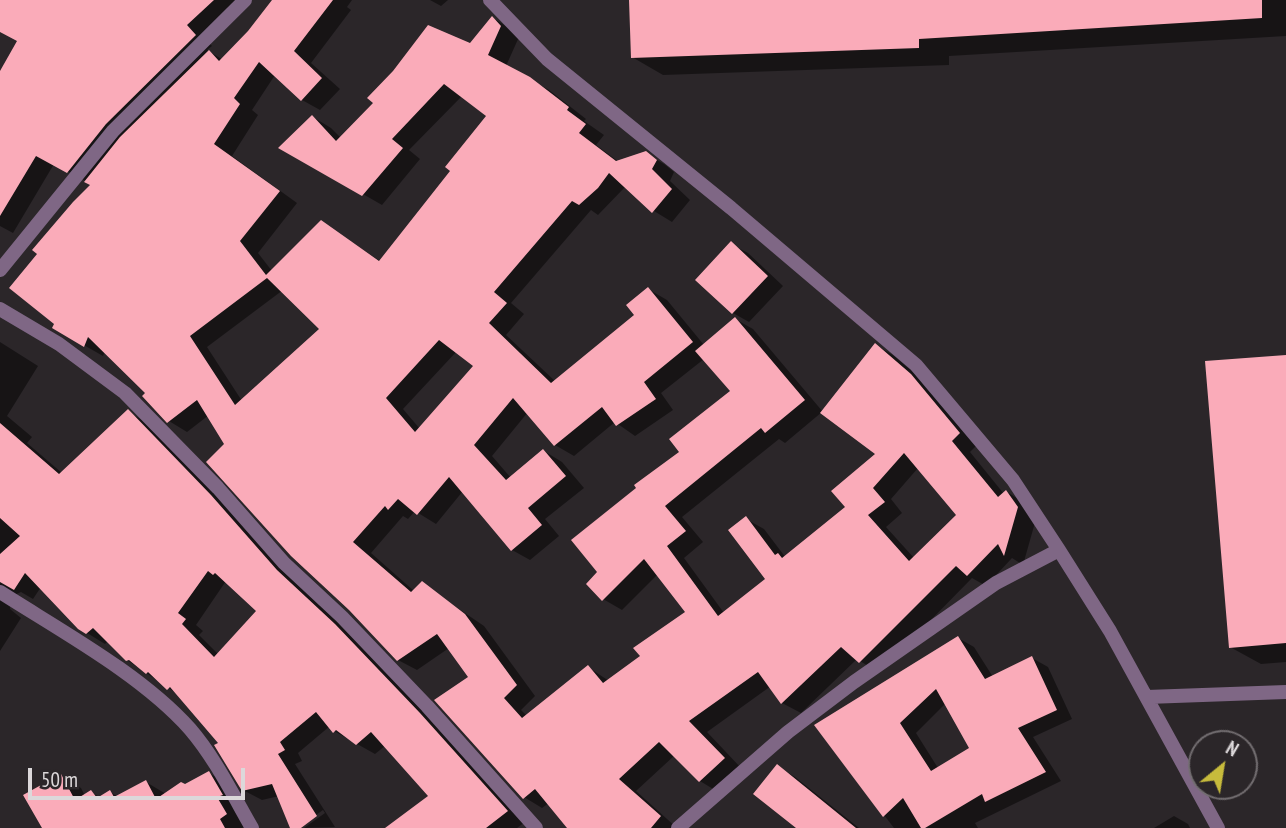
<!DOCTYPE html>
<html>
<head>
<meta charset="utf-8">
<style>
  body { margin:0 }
  #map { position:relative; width:1286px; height:828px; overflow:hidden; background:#2b2629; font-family:"PT Sans Narrow",sans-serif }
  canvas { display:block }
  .north { position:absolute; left:1188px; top:730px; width:70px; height:70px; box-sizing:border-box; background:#2b2629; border:2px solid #726d70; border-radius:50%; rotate:30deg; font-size:19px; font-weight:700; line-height:28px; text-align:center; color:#dcd8da }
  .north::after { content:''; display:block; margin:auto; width:24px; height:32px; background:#c7bb3c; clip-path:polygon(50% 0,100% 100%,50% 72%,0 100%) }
  .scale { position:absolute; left:28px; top:768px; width:217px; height:32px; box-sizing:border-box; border:4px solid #dcd8da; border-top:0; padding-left:9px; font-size:21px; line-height:24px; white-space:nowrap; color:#dcd8da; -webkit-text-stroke:5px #2b2629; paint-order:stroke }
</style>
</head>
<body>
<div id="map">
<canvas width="1286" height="828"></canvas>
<div class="north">N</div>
<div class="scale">50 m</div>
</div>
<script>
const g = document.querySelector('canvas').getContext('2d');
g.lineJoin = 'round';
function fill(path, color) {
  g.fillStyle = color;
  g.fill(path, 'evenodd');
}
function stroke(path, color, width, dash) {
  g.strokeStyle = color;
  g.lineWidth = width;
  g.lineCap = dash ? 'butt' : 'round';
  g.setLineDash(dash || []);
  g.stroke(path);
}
fill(new Path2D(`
  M41,0H241L203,36L212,46L207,50L223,60L250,32L274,0H352L347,7L351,10L311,63L340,89L320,110L302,100L275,75L252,110L258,115L232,156L297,203L258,253L272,271L321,222L380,261L452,171L488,115L462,96L409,150L420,159L382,205L281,147L313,117L331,128L341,138L470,45L493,18L511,29L519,37L506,66L549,90L586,119L584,121L604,135L596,145L619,162L645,153L664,164L674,172L670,181L690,200L672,222L654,211L626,186L598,215L591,210L511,303L524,314L506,335L556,382L637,315L648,289L667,300L704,345L735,319L753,329L823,412L875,345L893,355L929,386L978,444L970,452L1004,494L1007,492L1025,503L1036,519L1023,565L1012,558L986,586L972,578L879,673L857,659L801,713L782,703L771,686L707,732L742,769L718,792L700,781L675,755L636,791L677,828H566L568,827L549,803L542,808L524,797L471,677L449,648L417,670L398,660L227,444L209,415L187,432L169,421L148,393L105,351L103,356L54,328L93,185L54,164L13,233L0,226V75ZM283,290L322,330L242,401L207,347ZM457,351L476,366L420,429L403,409ZM704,359L732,392L681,452L600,572L603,599L622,610L658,574L688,613L642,657L609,681L588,667L527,716L521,710L535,696L484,626L422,584L414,591L371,553L403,516L408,519L415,511L436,524L463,491L512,550L530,560L559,536L545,519L584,488L562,462L544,451L511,478L492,456L528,412L555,445L574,456L615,422L635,436L673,410L661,393ZM822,412L878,454L847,507L786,558L764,529L746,519L767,580L724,613L684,558L703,542L682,517L779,439L785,443ZM918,468L958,516L914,558L886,527L902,513L891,499Z
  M430,0H448L441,6Z
  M630,0H1286V36L949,56V65L663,75L632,57Z
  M731,244L748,253L783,286L749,322L733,313Z
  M0,342L38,366L7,416L32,437L27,443L62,473L128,412L146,422L354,636L525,822L517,828H400L431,797L385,746L375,754L334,731L330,726L298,753L302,761L295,764L335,827L304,828L325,813L323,810L302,825V828H292L279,796L262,800L243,790L221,744L179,695L127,660L108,641L105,644L79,628L41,587L33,599L21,592L10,597V609L21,618L0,651ZM226,581L258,611L219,655L199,635L203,631L196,625Z
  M1286,357V662L1261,664L1230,647Z
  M958,638L974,647L993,677L1032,658L1048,667L1072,719L1033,737L1061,781L975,823L978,828H894L816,726ZM946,703L971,749L938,768L916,733Z
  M777,766L795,777L859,828H798Z
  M209,773L229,785L246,826L242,828H44L61,776L81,788L85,796L91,792L101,798L110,792L118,797L146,782L166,794Z
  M1174,816L1188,824L1190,828H1154Z`), '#0007');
fill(new Path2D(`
  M0,0H214L187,25L196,35L106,124L67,173L36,156L0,216V71L17,41L0,32Z
  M272,0H333L294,51L322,78L301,101L259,62L234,98L240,104L214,144L280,191L240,241L266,275L321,220L379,261L450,171L445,167L486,116L444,84L392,139L403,148L362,196L278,148L312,115L336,141L373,103L367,98L393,71L428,25L470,43L492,16L501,26L488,55L530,77L569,107L567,110L586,124L579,133L616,161L646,151L657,160L652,169L672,189L652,213L609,173L598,188L579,205L572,201L494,292L507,303L489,323L551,383L634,315L626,305L648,287L693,342L644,382L656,399L616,426L602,407L554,446L513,398L474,445L506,480L543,449L566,476L528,508L542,525L511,551L449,477L417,515L398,499L388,510L385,506L353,542L411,592L422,581L465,614L517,685L504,698L522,718L588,665L603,683L640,656L633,648L685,612L644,559L602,601L586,584L597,572L571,540L636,488L634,485L679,452L669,439L730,391L695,351L735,317L805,400L765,433L761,428L665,506L686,531L667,546L718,616L765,579L728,530L746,516L775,555L778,553L782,558L845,507L831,491L875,454L820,413L875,343L911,374L960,433L952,441L998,497L1006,490L1018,507L1004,556L998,544L967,576L956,566L859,663L841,647L781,704L758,672L689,721L725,758L699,782L659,742L619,779L661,816L651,828H567L535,789L523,799L434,700L468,677L437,634L397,661L349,610L291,556L206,462L224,444L197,400L167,423L142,396L145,393L88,337L84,347L52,328L54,324L9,288L37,254L32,250L73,202L90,185L84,182L120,137L209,50L219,61L248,31ZM267,278L319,329L235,405L190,336ZM439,340L473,366L415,432L386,398ZM904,453L956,515L909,561L868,515L885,502L873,488Z
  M629,0H1262V18L919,39V48L631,58Z
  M731,241L768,276L732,314L695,280Z
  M1286,355V643L1229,648L1205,361Z
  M128,409L211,495L277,570L335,624L420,713L508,811L486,828H385L428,796L371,732L356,745L336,730L333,733L316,712L280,742L285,750L278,754L317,816L301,828H290L272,784L242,791L214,745L218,743L170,687L167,690L148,672L146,674L129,660L126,661L93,628L86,634L78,629L25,573L14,590L0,582V554L20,536L0,518V423L59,474ZM208,571L213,575L215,573L256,611L214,657L182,624L186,619L178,613Z
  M958,636L985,679L1032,656L1057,710L1018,728L1046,772L985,802L982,794L925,828H921L903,798L883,817L814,725ZM936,689L969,748L931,771L900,723Z
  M777,764L856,828H796L753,794Z
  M209,771L223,795L217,797L227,814L220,819L225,828H42L23,795L61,774L75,800L91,790L97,798L110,790L114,797L146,780L156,799L181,782L185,784Z`), '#faabb9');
stroke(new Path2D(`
  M490,0L547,59L731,208L916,365L1013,480L1059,550L1110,631L1218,828
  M0,270L113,131L245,0
  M0,309L59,344L125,393L218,488L284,563L342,617L427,706L536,828
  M0,592C61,631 142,675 190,729C215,758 233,795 252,828
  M1147,697L1286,692
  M678,828L788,732L854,682L996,583L1059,550`), '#7f6785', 14);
</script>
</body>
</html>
